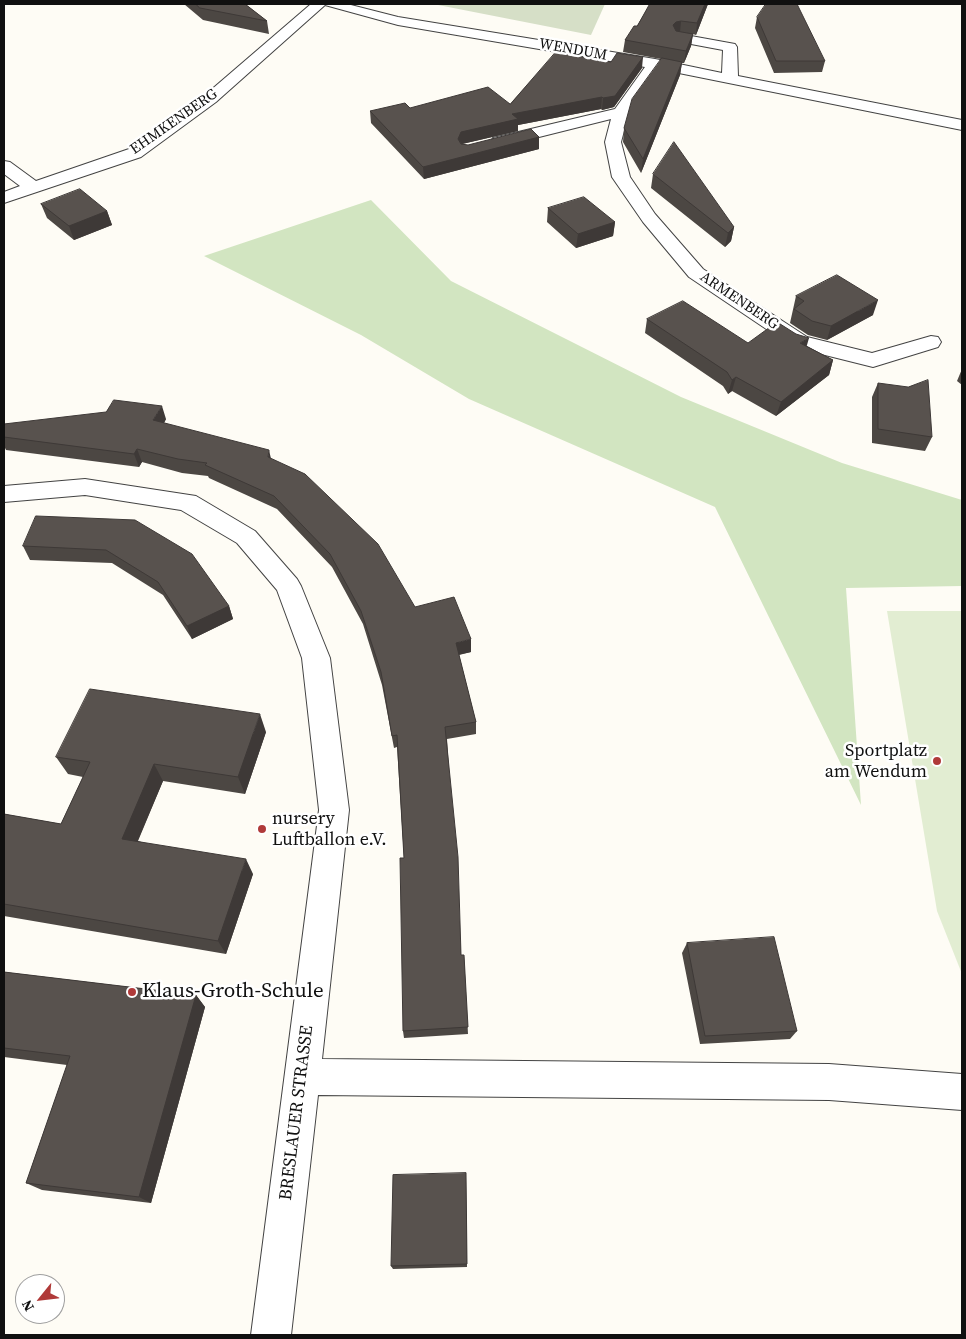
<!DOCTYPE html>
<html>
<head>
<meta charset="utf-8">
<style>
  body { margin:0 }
  #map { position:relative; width:966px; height:1339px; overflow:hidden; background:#fefcf5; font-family:"Source Serif 4",serif }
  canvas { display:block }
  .frame { position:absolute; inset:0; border:5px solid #101010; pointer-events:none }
  .north { position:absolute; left:15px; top:1274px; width:50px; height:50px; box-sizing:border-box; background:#fff; border:1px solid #9f9f9f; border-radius:50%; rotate:241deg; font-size:14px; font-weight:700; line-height:20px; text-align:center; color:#101010 }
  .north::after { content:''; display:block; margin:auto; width:18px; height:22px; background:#b03a39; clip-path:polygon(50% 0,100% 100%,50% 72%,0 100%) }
</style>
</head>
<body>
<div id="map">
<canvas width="966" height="1339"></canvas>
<div class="frame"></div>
<div class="north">N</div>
</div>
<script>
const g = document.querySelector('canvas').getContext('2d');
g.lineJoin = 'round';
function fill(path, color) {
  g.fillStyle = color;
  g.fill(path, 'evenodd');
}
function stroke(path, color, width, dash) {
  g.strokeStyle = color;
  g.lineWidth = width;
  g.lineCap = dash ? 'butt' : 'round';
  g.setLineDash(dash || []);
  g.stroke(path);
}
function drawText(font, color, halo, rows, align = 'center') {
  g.font = font + ' "Source Serif 4",serif';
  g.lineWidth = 5;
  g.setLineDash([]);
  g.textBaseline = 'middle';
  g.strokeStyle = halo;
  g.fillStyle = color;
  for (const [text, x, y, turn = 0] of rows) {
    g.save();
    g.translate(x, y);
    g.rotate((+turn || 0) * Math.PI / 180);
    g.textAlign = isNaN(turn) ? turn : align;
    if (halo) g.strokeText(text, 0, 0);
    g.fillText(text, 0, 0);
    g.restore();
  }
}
fill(new Path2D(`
  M371,200L451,281L681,397L842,463L962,500V586L846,588L861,805L715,507L469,399L361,335L204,256Z`), '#d2e5c1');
fill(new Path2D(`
  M433,4H605L591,35Z`), '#d6dfc7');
fill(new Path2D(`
  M887,611H962V974L937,911Z`), '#e2edd2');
const minor = new Path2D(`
  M311,4H347L398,17L655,59L722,73L723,50L675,41L673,38L675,35L680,34L735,44L737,47L738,76L962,120V130L659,69L629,112L621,142L630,177L655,214L703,269L807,337L872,353L931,336L938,337L941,342L938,347L873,367L793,347L689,277L643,222L612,177L605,142L611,119L499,147L493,146L491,142L493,138L615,109L645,67L398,25L325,5L216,102L141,157L4,203V192L20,186L4,174V161L10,162L36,181L129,149L204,96Z
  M85,479L196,496L255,531L297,579L301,586L330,658L349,810L322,1059L829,1064L962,1074V1110L829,1100L318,1095L291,1335H251L319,810L302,658L277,590L237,543L181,510L85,495L4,502V486Z`);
stroke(minor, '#434343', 2);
fill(minor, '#fff');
fill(new Path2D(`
  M184,4H245L267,21L269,34L203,20Z
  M650,4H708L696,35L693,34L691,46L684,63H682L680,75L641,173L623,142L624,128L661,59L623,52L625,40L637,26Z
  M757,17L825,61L822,72L774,73L755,28Z
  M642,68L614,107L602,110L601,109L518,125V131L462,144L468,145L539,137V149L424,179L371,123L370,111L410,108L510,104Z
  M653,174L734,227L731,241L725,247L651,188Z
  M41,204L107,211L112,225L74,240L47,218Z
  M548,208L615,222L613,236L576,248L547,222Z
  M796,296L873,315L827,340L808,335L790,323Z
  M647,319L748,343L807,346L833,360L829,375L776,416L732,391L728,394L723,386L645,333Z
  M962,369V385L957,381Z
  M878,383L932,437L925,451L872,443V397Z
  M166,419L164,423L271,459L415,607L471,652L459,655L476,722V734L447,739L461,955H464L468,1034L404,1038L403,1031L404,858L397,747L394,748L382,685L363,624L332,567L277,509L209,478L208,476L182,473L142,462L139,467L6,450L4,446V424Z
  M36,516L229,606L233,619L192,639L163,595L112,563L30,560L23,546Z
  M266,732L245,794L163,781L138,841L253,874L226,954L4,916V814L61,824L83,777L68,774L56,757Z
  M687,943L797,1031L790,1039L700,1044L682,953Z
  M4,972L196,995L205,1007L151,1203L42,1190L26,1183L67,1065L4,1057Z
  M466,1179L467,1267L393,1269L391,1266Z`), '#4c4743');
fill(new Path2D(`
  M705,4H708L696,35L697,23Z
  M681,21L680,32L675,33L673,25L676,22Z
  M693,34L691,46L684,63L686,51Z
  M643,57L642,68L614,107L602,110L603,98Z
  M682,62L680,75L641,173L643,159Z
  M602,97L601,109L518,125V131L462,144L458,139L461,132L512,114Z
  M539,137V149L424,179L423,167Z
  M107,211L112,225L74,240L69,226Z
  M615,222L613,236L576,248L578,234Z
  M734,227L731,241L725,247L728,233Z
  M878,300L873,315L827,340L831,326Z
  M809,338L805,352L800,343Z
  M833,360L829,375L776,416L781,402Z
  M736,377L732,391L728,394L732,380Z
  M162,406L166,419L158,434L153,420Z
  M137,449L142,462L139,467L134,454Z
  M269,450L272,463L268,457Z
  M229,606L233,619L192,639L187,626Z
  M471,639V652L457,655L456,643Z
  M260,714L266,732L245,794L238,777Z
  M154,764L163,781L132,854L122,839Z
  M246,859L253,874L226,954L218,941Z
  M196,995L205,1007L151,1203L139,1197Z`), '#3e3937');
const building = new Path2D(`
  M196,4H245L267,21L200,8Z
  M650,4H705L697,23L681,21L676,22L673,25L676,31L693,34L686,51L625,40L634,26H637Z
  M766,4H797L825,61H776L757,17Z
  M556,52L611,62L617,53L643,57L615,96L603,98L602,97L512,114L518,119L461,132L458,139L461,144L468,145L531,129L539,137L423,167L370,111L405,103L410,108L488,87L510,104Z
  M662,58L682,62L643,159L624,128L632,99Z
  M674,142L734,227L728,233L653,174Z
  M80,189L107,211L69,226L41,204Z
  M584,197L615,222L578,234L548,208Z
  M837,275L878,300L831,326L812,321L794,309L804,301L796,296Z
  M683,301L748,343L777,322L796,334L809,338L800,343L833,360L781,402L736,377L732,380L727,372L647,319Z
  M928,380L932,437L878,429V383L908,387Z
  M114,400L162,406L153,420L269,450L268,457L305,474L378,544L415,607L454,597L471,639L456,643L476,722L445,727L458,857L461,955H464L468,1027L403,1031L400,858H404L397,735L392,736L381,672L361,611L330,554L274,496L205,465L207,463L178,459L137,449L134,454L4,437V424L106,412Z
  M36,516L135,520L192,554L229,606L187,626L158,582L106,550L23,546Z
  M90,689L260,714L238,777L154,764L122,839L246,859L218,941L4,904V814L61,824L90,762L56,757Z
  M774,937L797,1031L705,1036L687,943Z
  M4,972L196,995L139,1197L26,1183L70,1056L4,1048Z
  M466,1173L467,1264L391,1266L393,1175Z`);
fill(building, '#58524e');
stroke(building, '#3e3937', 1);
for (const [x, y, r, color] of [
  [937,761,5,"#b03a39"],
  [262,829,5,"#b03a39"],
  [132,992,5,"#b03a39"]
]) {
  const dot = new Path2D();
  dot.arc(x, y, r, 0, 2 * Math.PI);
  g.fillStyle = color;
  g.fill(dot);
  stroke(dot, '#fff', 2);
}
drawText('15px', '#101010', '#fff', [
  ["WENDUM",573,50,10],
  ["EHMKENBERG",174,122,-35],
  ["ARMENBERG",739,301,34]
]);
drawText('18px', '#101010', '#fff', [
  ["Sportplatz",927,751],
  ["am Wendum",927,772],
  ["nursery",272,819,"left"],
  ["Luftballon e.V.",272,840,"left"]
], 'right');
drawText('18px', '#101010', '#fff', [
  ["BRESLAUER STRASSE",297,1113,-83]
]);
drawText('21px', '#101010', '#fff', [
  ["Klaus-Groth-Schule",142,992]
], 'left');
</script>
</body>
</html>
